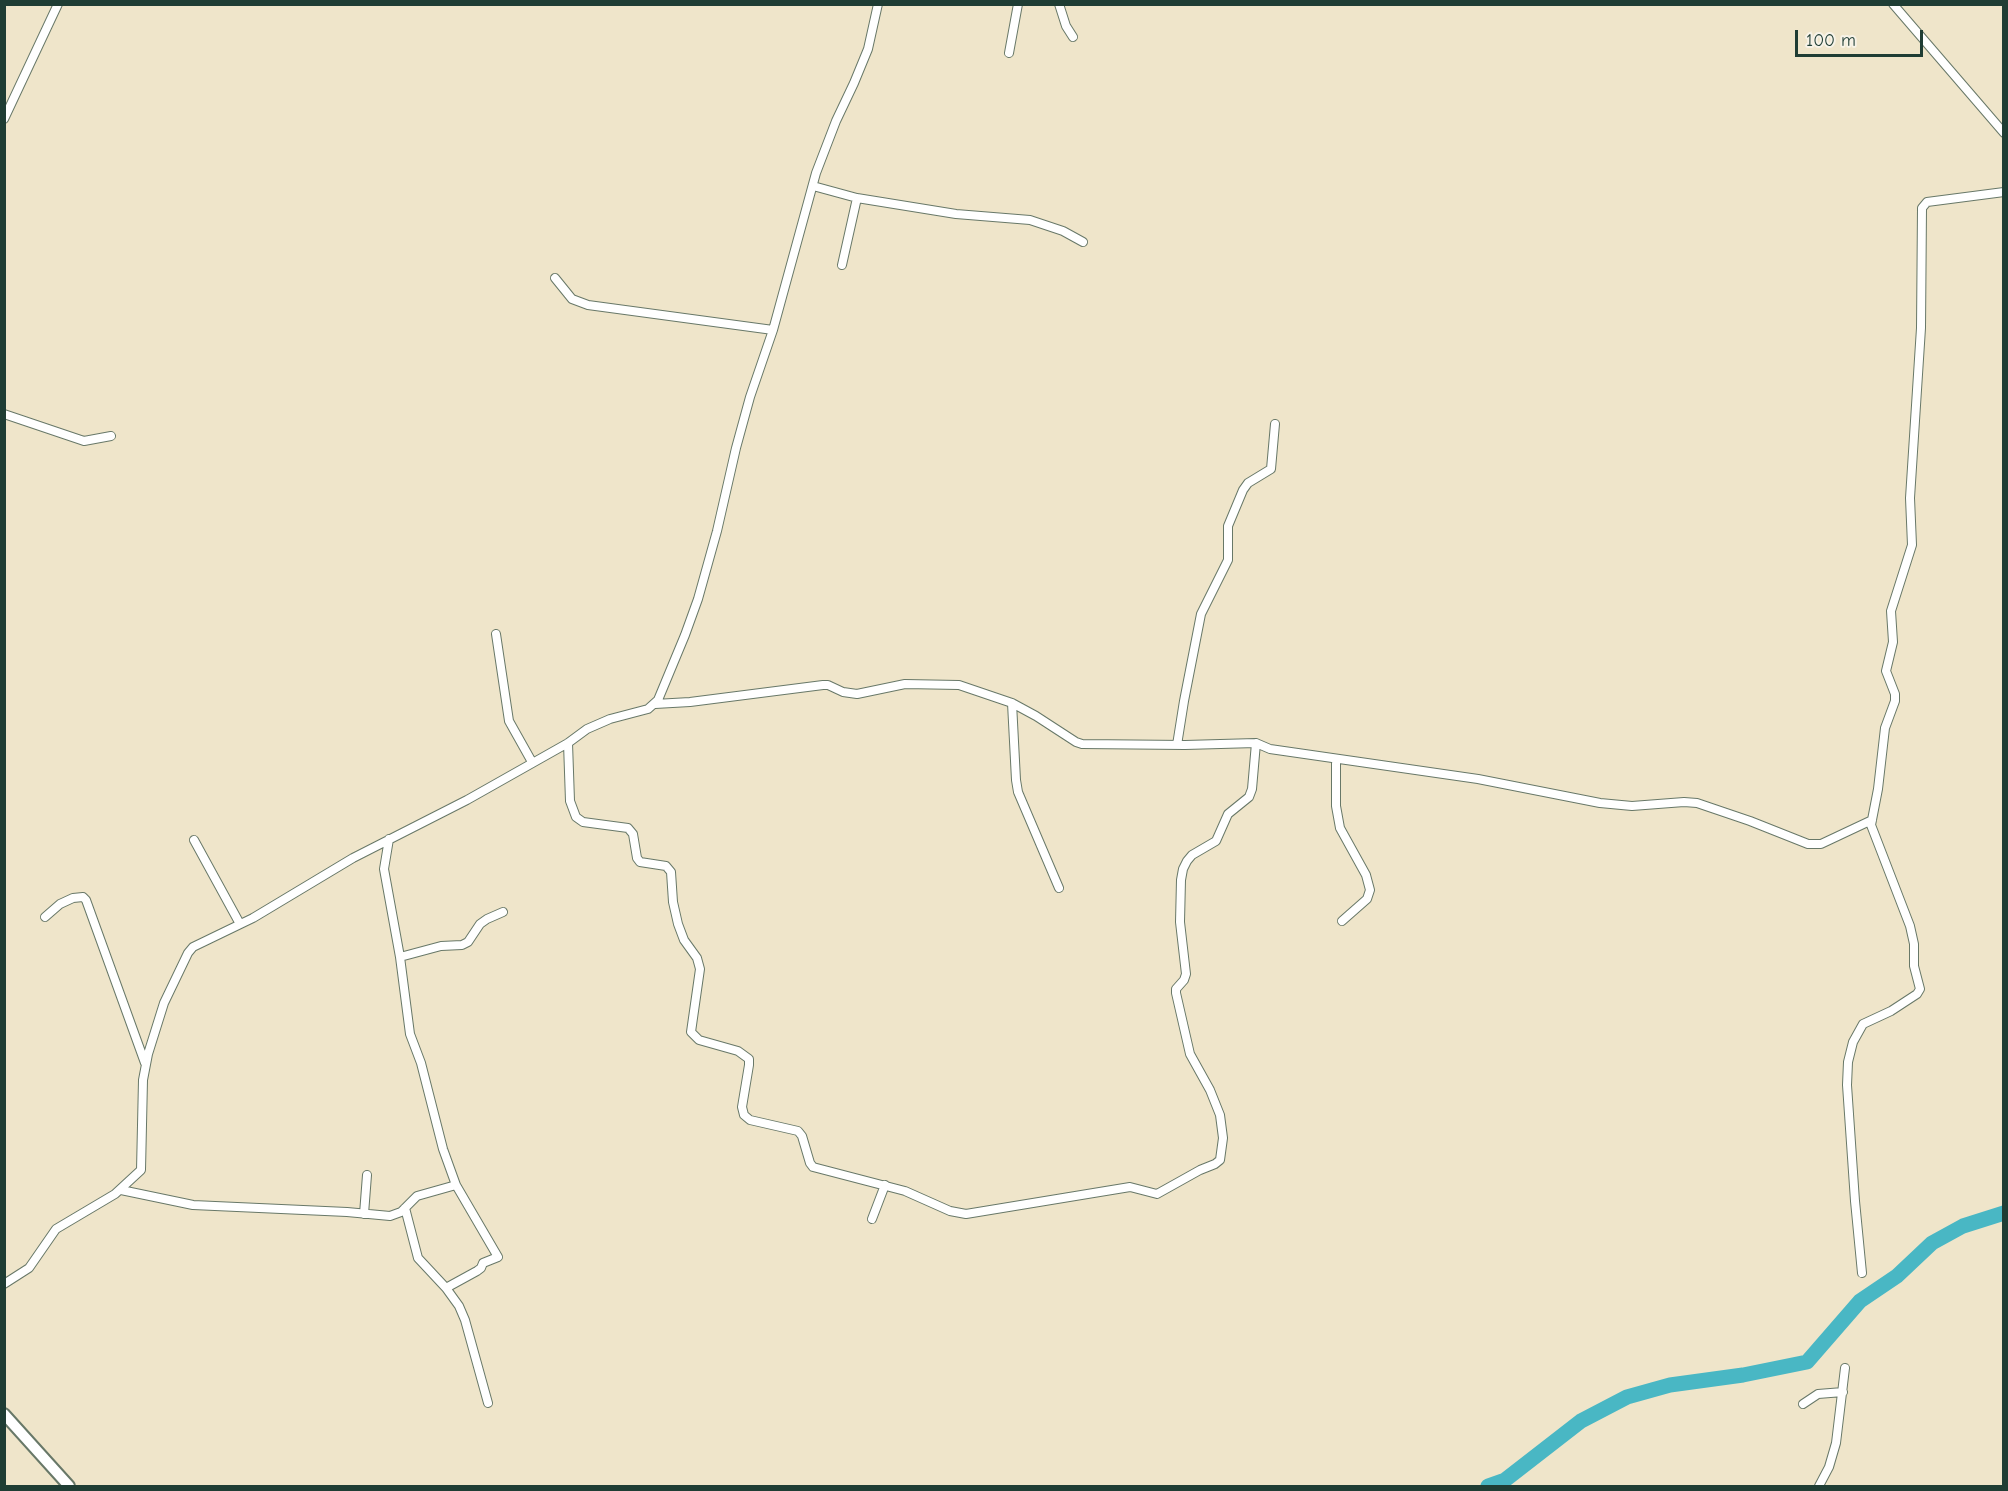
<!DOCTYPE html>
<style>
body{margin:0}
#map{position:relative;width:2008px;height:1491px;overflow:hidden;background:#efe5ca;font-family:"Comic Neue",sans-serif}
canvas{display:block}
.frame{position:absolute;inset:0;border:6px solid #1f3d34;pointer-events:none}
.scale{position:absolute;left:1795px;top:30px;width:128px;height:27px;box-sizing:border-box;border:3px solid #1f3d34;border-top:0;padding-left:8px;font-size:18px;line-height:21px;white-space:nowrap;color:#1f3d34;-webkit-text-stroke:4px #f7f3e8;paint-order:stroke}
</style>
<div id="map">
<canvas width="2008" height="1491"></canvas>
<div class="frame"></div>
<div class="scale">100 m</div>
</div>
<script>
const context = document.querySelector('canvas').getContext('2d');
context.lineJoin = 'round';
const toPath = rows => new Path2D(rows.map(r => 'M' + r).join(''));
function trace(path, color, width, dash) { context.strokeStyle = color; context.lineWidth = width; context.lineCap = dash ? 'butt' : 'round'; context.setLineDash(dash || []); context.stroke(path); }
const river = toPath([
 [1488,1486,1505,1480,1581,1421,1627,1397,1670,1385,1743,1375,1807,1362,1860,1301,1897,1276,1932,1243,1963,1226,2004,1213]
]);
const street = toPath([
 [1059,4,1066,26,1073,37],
 [1893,4,2004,133],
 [1009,53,1018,4],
 [4,119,58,4],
 [813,186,857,198,956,214,1030,220,1063,231,1083,242],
 [842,265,857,198],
 [555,278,572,299,588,305,773,330],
 [4,414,84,441,111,436],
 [496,634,509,721,532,762],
 [1012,703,1016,780,1018,792,1059,888],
 [655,704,690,702,823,685,828,685,843,692,857,694,905,684,959,685,1012,703,1036,716,1076,742,1082,744,1185,745,1256,743,1270,749,1478,779,1600,803,1632,806,1684,802,1697,803,1750,821,1808,844,1821,844,1872,820],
 [568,743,570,801,576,817,583,822,628,828,633,834,637,858,640,862,666,866,671,872,673,902,678,924,684,940,697,958,700,969,691,1032,699,1040,738,1051,749,1059,749,1065,742,1107,744,1115,750,1120,798,1131,802,1136,810,1163,813,1167,905,1191,950,1211,966,1214,1130,1187,1157,1194,1200,1170,1215,1164,1220,1160,1223,1138,1220,1115,1210,1090,1190,1054,1176,993,1176,989,1184,980,1186,974,1180,922,1181,880,1183,869,1187,861,1192,855,1216,841,1228,814,1249,797,1252,789,1256,743],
 [1177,745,1184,701,1201,614,1228,560,1228,526,1243,490,1248,483,1271,469,1275,424],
 [1336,759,1336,806,1340,828,1366,875,1370,890,1367,899,1342,921],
 [389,839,384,869,400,957,410,1034,421,1063,443,1149,456,1185,498,1257,483,1263,481,1268,477,1271,446,1288],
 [194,840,240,924],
 [45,917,60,904,73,898,83,897,86,900,145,1063],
 [400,957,441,946,462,945,468,942,480,924,487,919,503,912],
 [121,1190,193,1205,347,1212,390,1216,401,1212,417,1196,456,1185],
 [405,1208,418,1258,446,1288,459,1306,465,1320,488,1403],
 [364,1214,367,1175],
 [872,1219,885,1185],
 [1862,1273,1855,1201,1847,1085,1848,1062,1853,1042,1863,1024,1891,1011,1917,994,1920,989,1914,966,1914,944,1910,926,1871,825,1878,789,1885,728,1895,701,1895,694,1886,671,1893,642,1891,611,1912,545,1910,498,1921,328,1922,208,1927,202,2004,192],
 [4,1284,29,1268,56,1229,115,1194,141,1170,143,1080,148,1054,164,1003,188,953,193,947,253,918,353,858,467,800,568,743,587,729,610,719,648,709,658,700,685,635,698,599,717,531,736,448,750,397,773,330,816,173,836,121,854,83,868,49,878,4],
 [1803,1404,1818,1394,1843,1392],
 [1819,1486,1829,1467,1836,1443,1845,1368]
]);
const secondary = toPath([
 [4,1414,69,1486]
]);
trace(river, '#49b7c4', 15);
trace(street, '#687868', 10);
trace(secondary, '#687868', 14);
trace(street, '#fff', 8);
trace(secondary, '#fff', 10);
</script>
